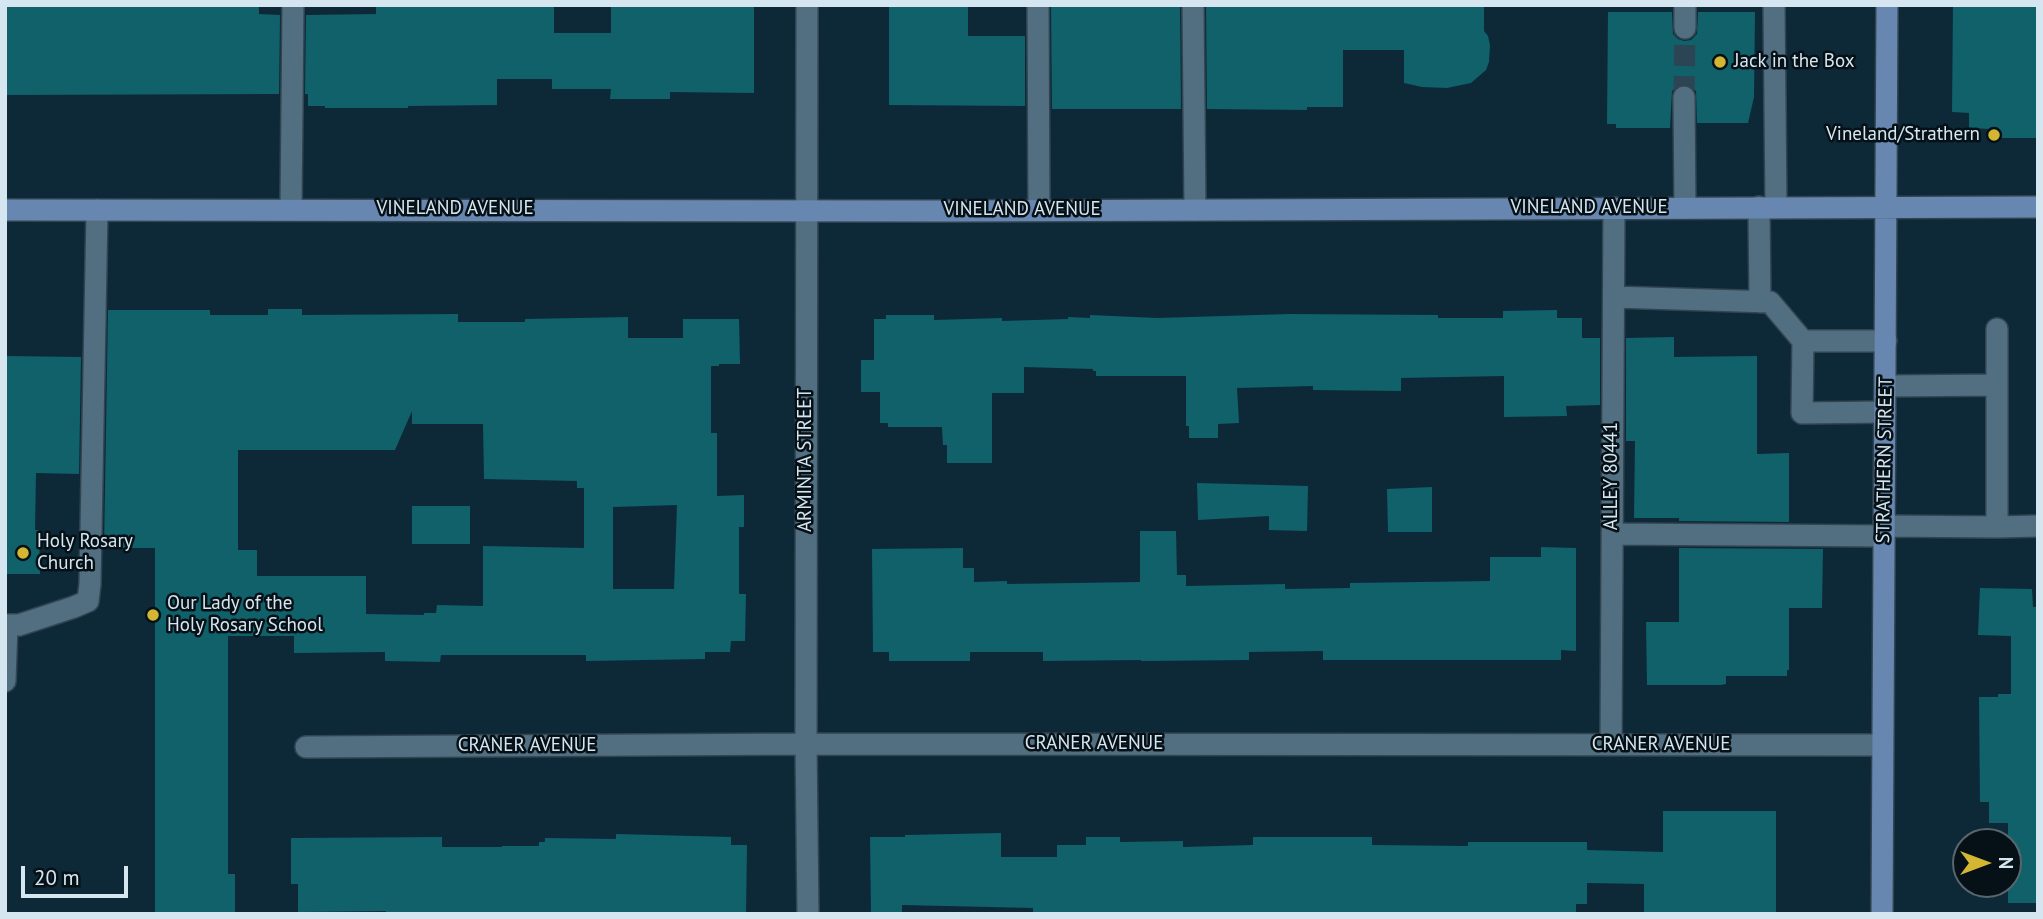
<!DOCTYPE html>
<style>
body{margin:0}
#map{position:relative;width:2043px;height:919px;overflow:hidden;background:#0d2938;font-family:"PT Sans",sans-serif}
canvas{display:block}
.frame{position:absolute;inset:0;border:7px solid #d6e6f0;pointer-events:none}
.north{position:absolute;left:1952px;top:828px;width:70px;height:70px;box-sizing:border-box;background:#061117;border:2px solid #59666e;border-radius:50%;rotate:90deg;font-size:19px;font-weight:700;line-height:28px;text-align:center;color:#d6e6f0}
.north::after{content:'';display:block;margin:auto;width:24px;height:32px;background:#d4b635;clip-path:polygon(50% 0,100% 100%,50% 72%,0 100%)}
.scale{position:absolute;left:21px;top:866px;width:107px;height:32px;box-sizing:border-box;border:4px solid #d6e6f0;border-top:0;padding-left:9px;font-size:21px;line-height:24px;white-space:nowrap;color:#d6e6f0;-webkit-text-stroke:5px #061117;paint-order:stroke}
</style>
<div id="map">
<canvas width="2043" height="919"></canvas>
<div class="frame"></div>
<div class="north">N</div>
<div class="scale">20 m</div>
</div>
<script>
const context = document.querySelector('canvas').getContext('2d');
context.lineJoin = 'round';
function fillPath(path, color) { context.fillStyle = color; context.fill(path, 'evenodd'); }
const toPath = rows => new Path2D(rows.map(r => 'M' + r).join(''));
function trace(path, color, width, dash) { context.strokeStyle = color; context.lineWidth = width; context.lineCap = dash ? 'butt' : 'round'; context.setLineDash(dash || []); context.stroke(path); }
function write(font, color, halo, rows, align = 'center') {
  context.font = font + ' "PT Sans",sans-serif'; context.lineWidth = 5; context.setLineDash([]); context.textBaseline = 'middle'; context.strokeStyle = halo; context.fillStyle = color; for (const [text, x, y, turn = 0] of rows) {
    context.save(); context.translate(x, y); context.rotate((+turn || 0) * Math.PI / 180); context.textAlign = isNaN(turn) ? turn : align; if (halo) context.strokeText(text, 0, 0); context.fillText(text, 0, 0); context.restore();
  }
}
const building = toPath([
 [5,5,259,5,259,14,280,15,279,94,5,95],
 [376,5,554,5,554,33,611,33,611,5,754,5,754,93,670,92,670,99,610,99,611,89,552,89,552,79,497,79,497,105,408,106,408,108,325,108,325,106,308,106,308,94,305,94,306,15,376,14],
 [889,5,968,5,968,36,1025,36,1025,106,889,105],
 [1051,5,1180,5,1181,109,1052,109],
 [1206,5,1484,5,1484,31,1488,36,1490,45,1489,62,1486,70,1471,83,1447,88,1422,87,1404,83,1404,50,1343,50,1343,107,1307,107,1307,110,1207,109],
 [1953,5,2038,5,2038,138,1991,138,1991,129,1969,128,1969,113,1952,112],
 [1608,12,1672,12,1673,34,1678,39,1684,41,1691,40,1697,34,1698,12,1755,12,1754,97,1748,123,1697,123,1696,91,1690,85,1683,84,1677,86,1672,91,1670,128,1616,128,1616,124,1607,124],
 [268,309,302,309,302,315,458,314,458,322,525,322,525,319,628,317,628,338,683,338,683,319,739,319,740,364,719,364,719,366,711,366,711,433,717,433,717,496,744,495,744,527,739,527,739,594,746,594,745,641,731,641,730,652,705,652,705,659,586,661,586,655,441,655,440,662,385,661,385,652,294,653,294,636,228,636,228,874,235,874,235,914,155,914,155,548,104,548,108,310,210,310,210,315,268,315],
 [412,411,412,424,483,424,484,479,577,481,577,488,584,488,584,548,483,546,483,606,437,605,436,613,424,613,424,615,366,614,366,576,257,576,257,550,238,550,238,450,395,450],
 [677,505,674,589,613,589,613,507],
 [1557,310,1557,318,1582,318,1582,338,1600,338,1600,405,1566,406,1567,416,1504,417,1504,376,1401,378,1401,391,1313,390,1313,386,1237,388,1239,423,1218,424,1218,438,1189,438,1189,426,1186,426,1186,376,1096,376,1096,371,1093,371,1093,369,1024,367,1024,393,992,393,992,463,947,463,947,445,943,445,942,427,888,427,888,423,880,423,880,392,861,392,861,360,874,360,874,319,886,319,886,315,934,315,934,320,1002,318,1002,321,1068,319,1068,317,1090,318,1090,315,1157,318,1290,314,1438,315,1438,318,1503,318,1503,311],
 [1674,337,1674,357,1757,356,1757,454,1789,453,1789,522,1679,521,1679,518,1634,518,1635,441,1626,441,1626,338],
 [5,356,81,357,79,474,36,473,35,530,39,530,40,574,5,574],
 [1197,483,1308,486,1307,531,1269,530,1269,516,1198,520],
 [1432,487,1432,532,1388,532,1387,489],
 [412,506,470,506,470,544,412,544],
 [1140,531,1176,531,1177,575,1186,575,1186,586,1285,584,1285,589,1350,588,1350,583,1490,581,1490,557,1541,557,1541,547,1576,548,1576,651,1561,650,1561,660,1323,660,1323,651,1249,652,1249,660,1141,661,1141,660,1043,661,1043,652,970,652,970,661,889,661,889,652,873,652,872,549,963,548,963,568,974,568,974,582,1007,581,1007,584,1140,582],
 [1679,548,1823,549,1822,608,1789,608,1789,670,1787,670,1787,676,1726,676,1726,684,1721,685,1647,685,1646,622,1679,622],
 [1980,588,2032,589,2033,607,2038,607,2038,903,2008,903,2008,823,1989,823,1989,802,1980,802,1979,697,1998,697,1998,694,2011,694,2011,636,1978,635],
 [1663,811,1776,811,1776,914,1644,914,1644,884,1587,883,1587,904,1576,904,1576,914,1066,912,1066,914,1033,914,1033,908,902,905,902,914,871,914,870,837,905,837,905,835,1001,833,1001,857,1057,857,1057,845,1086,845,1086,837,1120,837,1120,842,1183,841,1183,847,1253,845,1253,837,1372,837,1372,845,1468,846,1468,842,1587,842,1587,850,1663,852],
 [616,834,731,837,731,845,747,845,746,914,386,914,386,911,298,912,298,884,291,884,291,838,442,837,442,847,502,847,502,846,539,846,539,842,545,842,545,838,616,839]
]);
const minorTunnel = toPath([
 [1684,97,1685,28]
]);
const minor = toPath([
 [807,5,806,744,808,914],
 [1038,5,1039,210],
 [1193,5,1195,210],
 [1774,5,1776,207],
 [1685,28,1685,5],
 [1684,97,1685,208],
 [1759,207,1760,302],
 [291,209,293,5],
 [1614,297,1770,302,1803,341,1802,413,1885,412],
 [1997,329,1997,385],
 [1803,341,1886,341],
 [1884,526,1997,527,1997,385,1886,386],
 [1997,527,2038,526],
 [1612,534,1884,536],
 [5,625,19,625,74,607,88,601,90,584,97,210],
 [5,681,7,625],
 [1611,744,1614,208],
 [306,747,806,744,1882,745]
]);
const major = toPath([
 [5,210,950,211,2038,207],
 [1882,914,1887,5]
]);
const markers = [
 [1720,62,7,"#d4b635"],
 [1994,135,7,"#d4b635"],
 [23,553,7,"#d4b635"],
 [153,615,7,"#d4b635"]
];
const poiNames = [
 ["Jack in the Box",1734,62],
 ["Vineland/Strathern",1980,135,"right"],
 ["Holy Rosary",37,542],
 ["Church",37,564],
 ["Our Lady of the",167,604],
 ["Holy Rosary School",167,626]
];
const streetNames = [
 ["VINELAND AVENUE",1589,208],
 ["VINELAND AVENUE",455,209],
 ["VINELAND AVENUE",1022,210],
 ["ARMINTA STREET",806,460,-90],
 ["STRATHERN STREET",1885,460,-89],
 ["ALLEY 80441",1612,476,-90],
 ["CRANER AVENUE",1094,744],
 ["CRANER AVENUE",1661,745],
 ["CRANER AVENUE",527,746]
];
fillPath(building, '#10616a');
trace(minorTunnel, '#2b4554', 21, [21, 10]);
trace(minor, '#334451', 24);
trace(major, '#334451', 24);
trace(minor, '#516f80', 21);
trace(major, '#6787b1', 21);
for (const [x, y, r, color] of markers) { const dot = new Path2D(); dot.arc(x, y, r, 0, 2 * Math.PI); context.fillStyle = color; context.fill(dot); trace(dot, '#061117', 2.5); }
write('19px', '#d6e6f0', '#061117', poiNames, 'left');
write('19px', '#d6e6f0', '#061117', streetNames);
</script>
